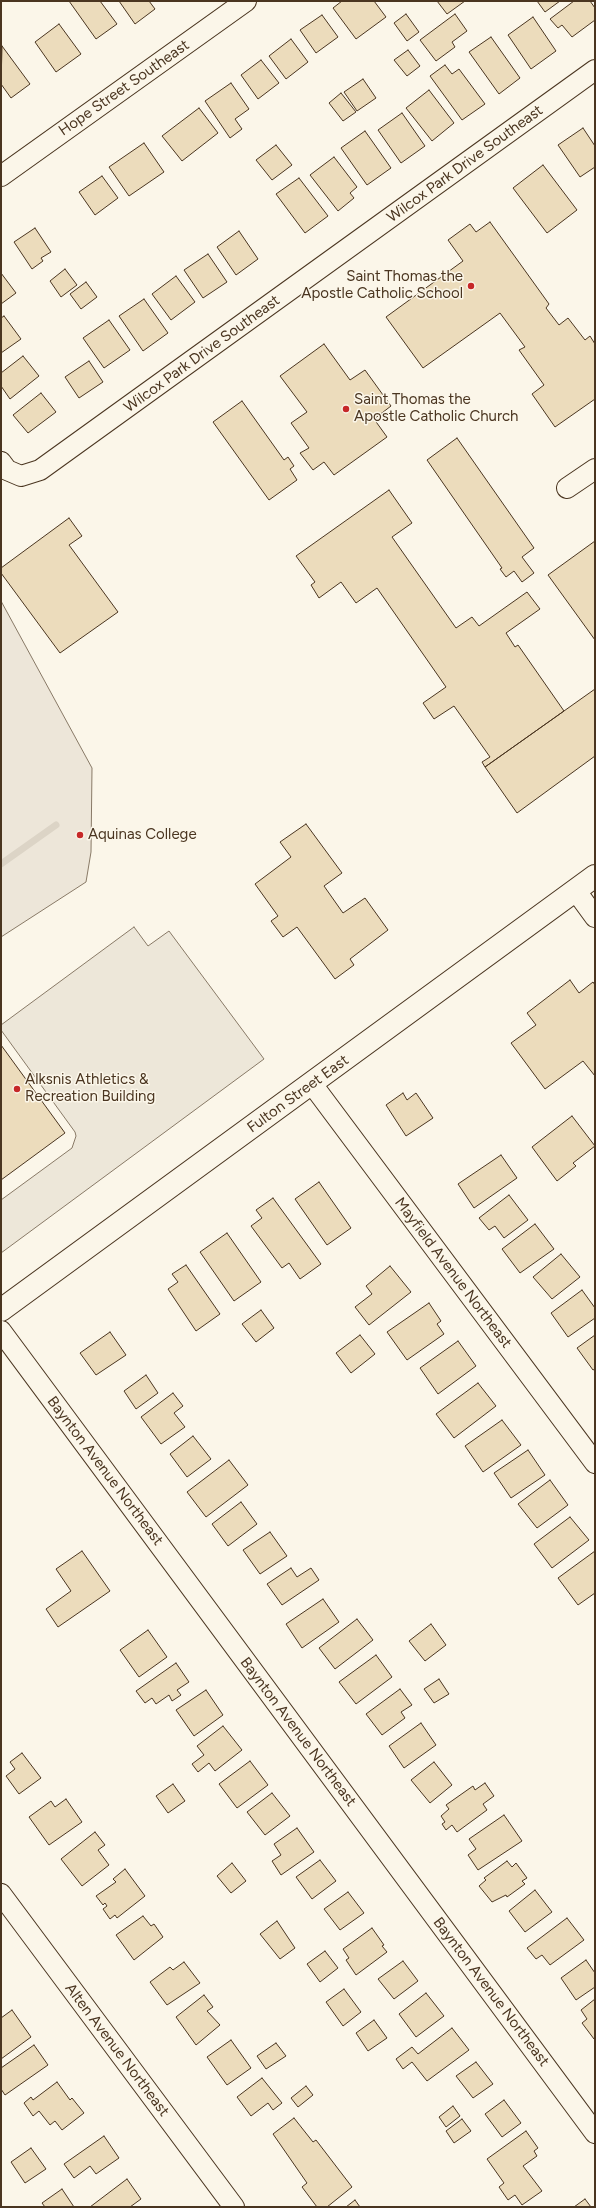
<!DOCTYPE html>
<style>
body{margin:0}
#map{position:relative;width:596px;height:2208px;overflow:hidden;background:#fbf6e9;font-family:Figtree,sans-serif}
canvas{display:block}
.frame{position:absolute;inset:0;border:2px solid #4a3520;pointer-events:none}
</style>
<div id="map">
<canvas width="596" height="2208"></canvas>
<div class="frame"></div>
</div>
<script>
const context = document.querySelector('canvas').getContext('2d');
context.lineJoin = 'round';
function fillPath(path, color) { context.fillStyle = color; context.fill(path, 'evenodd'); }
const toPath = rows => new Path2D(rows.map(r => 'M' + r).join(''));
function trace(path, color, width, dash) { context.strokeStyle = color; context.lineWidth = width; context.lineCap = dash ? 'butt' : 'round'; context.setLineDash(dash || []); context.stroke(path); }
function write(font, color, halo, rows, align = 'center') {
  context.font = font + ' Figtree,sans-serif'; context.lineWidth = 3; context.setLineDash([]); context.textBaseline = 'middle'; context.strokeStyle = halo; context.fillStyle = color; for (const [text, x, y, turn = 0] of rows) {
    context.save(); context.translate(x, y); context.rotate((+turn || 0) * Math.PI / 180); context.textAlign = isNaN(turn) ? turn : align; if (halo) context.strokeText(text, 0, 0); context.fillText(text, 0, 0); context.restore();
  }
}
const green = toPath([
 [1,601,92,768,91,852,86,882,1,937,1,601]
]);
const parking = toPath([
 [134,927,148,946,169,931,264,1059,1,1253,1,1200,72,1148,76,1136,75,1132,1,1030,1,1025,134,927]
]);
const stream = toPath([
 [1,864,56,825]
]);
const building = toPath([
 [69,1,100,1,117,24,96,39,69,1],
 [119,1,149,1,155,9,135,24,119,1],
 [342,1,374,1,386,17,356,39,333,8,342,1],
 [437,1,465,1,447,14,437,1],
 [537,1,560,1,545,12,537,1],
 [574,1,590,1,595,8,595,20,572,37,562,25,558,28,550,19,574,1],
 [406,14,419,32,407,41,394,23,406,14],
 [455,14,467,31,452,42,455,47,436,61,420,40,455,14],
 [322,15,338,37,316,53,300,30,322,15],
 [533,17,556,51,531,69,508,35,533,17],
 [59,24,81,54,56,72,35,42,59,24],
 [491,37,520,78,499,94,469,52,491,37],
 [291,39,308,62,286,79,269,56,291,39],
 [2,46,30,84,11,98,1,84,2,46],
 [408,50,420,66,407,76,394,60,408,50],
 [261,60,279,83,258,99,241,75,261,60],
 [445,65,452,74,459,69,485,104,462,120,430,76,445,65],
 [363,79,376,98,357,111,344,92,363,79],
 [231,83,249,109,235,119,242,129,230,138,205,101,231,83],
 [429,90,454,123,432,141,406,108,429,90],
 [341,93,356,112,343,121,329,103,341,93],
 [199,108,218,133,182,161,162,136,199,108],
 [402,113,425,146,401,163,378,130,402,113],
 [583,128,595,146,595,167,580,177,558,145,583,128],
 [365,131,391,168,367,185,341,148,365,131],
 [144,143,164,172,129,196,109,167,144,143],
 [276,145,292,165,272,180,256,160,276,145],
 [334,157,357,187,350,193,354,198,338,211,310,175,334,157],
 [543,165,577,210,547,233,513,188,543,165],
 [102,176,118,198,95,215,79,192,102,176],
 [299,178,328,216,305,233,276,194,299,178],
 [490,222,549,304,546,308,559,325,568,318,585,340,590,336,595,344,595,399,555,427,532,394,544,385,519,350,525,347,500,313,423,368,386,317,463,261,448,240,470,224,476,232,490,222],
 [35,228,51,252,41,258,43,261,32,269,14,242,35,228],
 [239,231,258,259,236,275,217,247,239,231],
 [208,254,227,282,203,298,184,270,208,254],
 [65,269,77,285,61,297,50,281,65,269],
 [1,273,16,293,1,304,1,273],
 [176,276,195,302,171,320,152,294,176,276],
 [86,282,97,297,81,309,70,294,86,282],
 [144,299,168,333,143,351,119,316,144,299],
 [4,316,21,339,1,353,1,318,4,316],
 [109,320,130,350,104,368,83,338,109,320],
 [324,344,350,380,365,370,391,406,374,419,387,437,334,475,324,462,313,470,300,453,309,448,291,423,307,412,280,376,324,344],
 [23,356,39,376,10,399,1,386,1,373,23,356],
 [89,361,103,382,79,398,65,377,89,361],
 [41,393,56,412,28,433,13,415,41,393],
 [242,401,284,460,288,457,294,466,290,469,297,480,269,500,213,422,242,401],
 [457,438,534,548,522,557,534,573,522,582,514,571,506,577,500,569,502,568,427,460,457,438],
 [389,490,412,523,392,537,456,628,472,617,479,626,527,592,540,609,506,633,515,647,518,645,564,711,485,767,482,762,490,757,454,706,434,719,423,703,446,687,377,588,356,603,341,582,319,598,311,585,315,582,296,556,389,490],
 [69,518,82,536,69,545,118,612,60,653,1,573,1,568,69,518],
 [595,541,595,640,548,575,595,541],
 [595,689,595,756,517,813,485,767,595,689],
 [306,824,342,873,324,886,343,913,365,898,388,930,350,959,354,965,335,979,297,927,283,937,271,921,278,916,255,884,291,857,280,842,306,824],
 [570,980,579,993,593,982,595,985,595,1076,583,1061,545,1089,511,1043,536,1025,527,1013,570,980],
 [1,1045,65,1133,1,1180,1,1045],
 [403,1093,407,1100,416,1093,433,1118,406,1136,386,1105,403,1093],
 [572,1116,595,1146,573,1163,576,1166,557,1181,532,1147,572,1116],
 [501,1155,517,1178,474,1208,458,1184,501,1155],
 [319,1182,351,1228,327,1245,295,1199,319,1182],
 [509,1195,528,1220,504,1238,495,1226,489,1230,479,1218,509,1195],
 [273,1198,321,1264,300,1279,289,1263,282,1268,251,1226,262,1218,256,1210,273,1198],
 [535,1224,554,1249,520,1273,502,1249,535,1224],
 [227,1233,261,1282,234,1301,200,1252,227,1233],
 [561,1254,580,1277,552,1299,533,1277,561,1254],
 [186,1265,220,1314,196,1331,168,1289,178,1282,172,1274,186,1265],
 [390,1266,411,1292,369,1325,355,1307,372,1294,366,1286,390,1266],
 [582,1290,595,1308,595,1318,568,1337,551,1313,582,1290],
 [429,1303,441,1321,437,1324,444,1334,407,1360,387,1332,429,1303],
 [261,1310,274,1328,256,1342,242,1324,261,1310],
 [110,1332,126,1355,96,1375,80,1353,110,1332],
 [360,1335,375,1354,351,1373,336,1353,360,1335],
 [595,1335,595,1369,593,1370,577,1348,595,1335],
 [458,1341,476,1366,438,1394,420,1368,458,1341],
 [146,1375,158,1393,136,1409,124,1391,146,1375],
 [478,1383,496,1406,454,1438,436,1414,478,1383],
 [173,1393,183,1406,174,1413,185,1427,161,1444,141,1417,173,1393],
 [502,1420,521,1445,483,1472,465,1446,502,1420],
 [193,1436,211,1459,187,1477,170,1454,193,1436],
 [528,1450,545,1475,511,1498,494,1473,528,1450],
 [229,1460,248,1485,206,1517,187,1492,229,1460],
 [550,1480,568,1505,537,1528,518,1504,550,1480],
 [241,1502,257,1524,228,1546,212,1524,241,1502],
 [570,1517,589,1540,552,1568,534,1544,570,1517],
 [270,1532,287,1556,260,1574,243,1550,270,1532],
 [82,1551,110,1591,58,1627,46,1609,71,1591,56,1569,82,1551],
 [595,1551,595,1593,578,1605,558,1578,595,1551],
 [291,1568,297,1577,311,1568,319,1580,282,1605,267,1584,291,1568],
 [323,1599,339,1622,302,1648,286,1624,323,1599],
 [357,1619,373,1640,335,1669,319,1648,357,1619],
 [431,1624,446,1645,425,1661,409,1641,431,1624],
 [148,1630,167,1657,139,1677,120,1650,148,1630],
 [376,1655,392,1677,356,1704,339,1682,376,1655],
 [176,1663,189,1682,177,1690,181,1695,172,1701,169,1695,156,1704,152,1698,145,1703,136,1691,176,1663],
 [439,1679,449,1694,434,1703,424,1689,439,1679],
 [400,1689,412,1705,401,1712,405,1718,382,1735,366,1714,400,1689],
 [206,1690,223,1715,194,1736,176,1710,206,1690],
 [421,1723,436,1745,404,1768,389,1746,421,1723],
 [223,1726,242,1750,215,1771,209,1763,198,1772,192,1764,204,1755,197,1746,223,1726],
 [22,1753,41,1778,19,1794,6,1776,15,1769,10,1762,22,1753],
 [250,1761,268,1785,237,1808,219,1784,250,1761],
 [434,1762,452,1785,430,1803,411,1780,434,1762],
 [485,1783,494,1796,483,1804,487,1810,457,1832,452,1825,446,1830,442,1824,445,1822,441,1816,449,1809,446,1805,473,1786,475,1790,485,1783],
 [173,1784,185,1801,168,1813,156,1796,173,1784],
 [272,1793,290,1816,265,1835,247,1812,272,1793],
 [66,1799,82,1822,49,1845,29,1817,51,1801,55,1807,66,1799],
 [504,1815,522,1841,478,1870,468,1855,476,1849,469,1839,504,1815],
 [297,1828,314,1852,281,1875,272,1861,281,1855,274,1844,297,1828],
 [95,1832,105,1845,98,1850,109,1865,82,1886,61,1859,95,1832],
 [320,1860,336,1881,312,1899,296,1877,320,1860],
 [507,1861,512,1867,516,1863,527,1878,522,1881,525,1884,507,1897,506,1895,492,1902,479,1886,486,1880,484,1878,507,1861],
 [232,1863,246,1881,231,1893,217,1876,232,1863],
 [125,1869,145,1896,117,1918,115,1915,110,1919,103,1909,107,1906,105,1903,103,1905,96,1896,116,1882,113,1879,125,1869],
 [535,1890,552,1912,525,1932,509,1911,535,1890],
 [348,1892,364,1913,340,1930,324,1909,348,1892],
 [143,1916,151,1926,154,1924,163,1937,134,1960,116,1935,143,1916],
 [567,1918,584,1940,550,1965,542,1955,536,1959,527,1948,567,1918],
 [277,1921,295,1948,280,1959,260,1934,277,1921],
 [372,1928,384,1945,382,1946,387,1952,356,1975,346,1960,349,1958,343,1949,372,1928],
 [325,1951,338,1968,320,1982,307,1964,325,1951],
 [586,1960,595,1973,595,1987,576,2000,561,1978,586,1960],
 [403,1961,418,1981,394,1999,378,1979,403,1961],
 [184,1962,200,1983,167,2005,150,1982,170,1967,173,1970,184,1962],
 [344,1989,361,2012,343,2026,326,2002,344,1989],
 [426,1993,444,2016,416,2037,399,2014,426,1993],
 [204,1995,213,2007,207,2011,220,2025,196,2045,176,2017,204,1995],
 [595,1999,595,2038,594,2039,582,2023,587,2019,581,2010,595,1999],
 [12,2010,31,2037,1,2059,1,2018,12,2010],
 [374,2020,387,2038,368,2051,356,2033,374,2020],
 [452,2028,469,2050,427,2081,412,2062,403,2069,396,2059,412,2047,418,2054,452,2028],
 [231,2040,251,2068,227,2085,207,2057,231,2040],
 [276,2043,286,2056,266,2069,257,2056,276,2043],
 [34,2045,48,2065,5,2095,1,2089,1,2068,34,2045],
 [476,2062,493,2084,473,2098,456,2076,476,2062],
 [262,2078,282,2103,273,2110,268,2103,251,2116,237,2097,262,2078],
 [57,2082,70,2100,72,2098,84,2113,62,2130,55,2121,50,2125,39,2111,33,2116,24,2103,31,2097,33,2100,57,2082],
 [306,2086,313,2095,298,2107,291,2098,306,2086],
 [504,2100,521,2123,502,2137,485,2114,504,2100],
 [453,2106,460,2116,446,2127,439,2117,453,2106],
 [294,2118,313,2142,316,2140,352,2187,327,2207,317,2207,302,2187,307,2183,273,2134,294,2118],
 [462,2119,471,2131,454,2143,446,2131,462,2119],
 [526,2131,538,2148,534,2151,537,2156,523,2166,542,2191,522,2205,515,2195,508,2200,499,2187,504,2183,487,2159,526,2131],
 [104,2136,119,2158,96,2174,90,2166,74,2178,64,2164,104,2136],
 [31,2148,46,2169,25,2183,11,2162,31,2148],
 [127,2179,141,2199,130,2207,90,2207,127,2179],
 [62,2189,74,2207,45,2207,42,2203,62,2189],
 [585,2199,591,2207,574,2207,585,2199],
 [355,2200,360,2207,346,2207,355,2200]
]);
const minor = toPath([
 [1,176,246,1],
 [1,462,7,470,21,476,40,470,595,70],
 [567,488,595,469],
 [576,891,595,917],
 [312,1084,595,1463],
 [1,1331,595,2133],
 [1,1894,234,2207]
]);
const primary = toPath([
 [1,1310,595,876]
]);
const markers = [
 [471,286,4,"#c62828"],
 [346,409,4,"#c62828"],
 [80,835,4,"#c62828"],
 [17,1089,4,"#c62828"]
];
const streetNames = [
 ["Hope Street Southeast",124,88,-35],
 ["Wilcox Park Drive Southeast",465,164,-36],
 ["Wilcox Park Drive Southeast",202,354,-36],
 ["Fulton Street East",298,1094,-36],
 ["Mayfield Avenue Northeast",453,1273,53],
 ["Baynton Avenue Northeast",105,1471,53],
 ["Baynton Avenue Northeast",298,1732,53],
 ["Baynton Avenue Northeast",491,1992,53],
 ["Alten Avenue Northeast",117,2050,53]
];
const poiNames = [
 ["Saint Thomas the",463,277,"right"],
 ["Apostle Catholic School",463,294,"right"],
 ["Saint Thomas the",354,400],
 ["Apostle Catholic Church",354,417],
 ["Aquinas College",88,835],
 ["Alksnis Athletics &",25,1080],
 ["Recreation Building",25,1097]
];
fillPath(green, '#ede6d9');
trace(green, '#887966', 1);
fillPath(parking, '#ede7d9');
trace(parking, '#887966', 1);
trace(stream, '#dcd4c6', 7);
fillPath(building, '#ecdcbc');
trace(building, '#4a3520', 1);
trace(minor, '#4a3520', 22);
trace(primary, '#4a3520', 24);
trace(minor, '#fbf6e9', 20);
trace(primary, '#fbf6e9', 22);
for (const [x, y, r, color] of markers) { const dot = new Path2D(); dot.arc(x, y, r, 0, 2 * Math.PI); context.fillStyle = color; context.fill(dot); trace(dot, '#fbf6e9', 1.5); }
write('15px', '#4a3520', '#fbf6e9', streetNames);
write('15px', '#4a3520', '#fbf6e9', poiNames, 'left');
</script>
